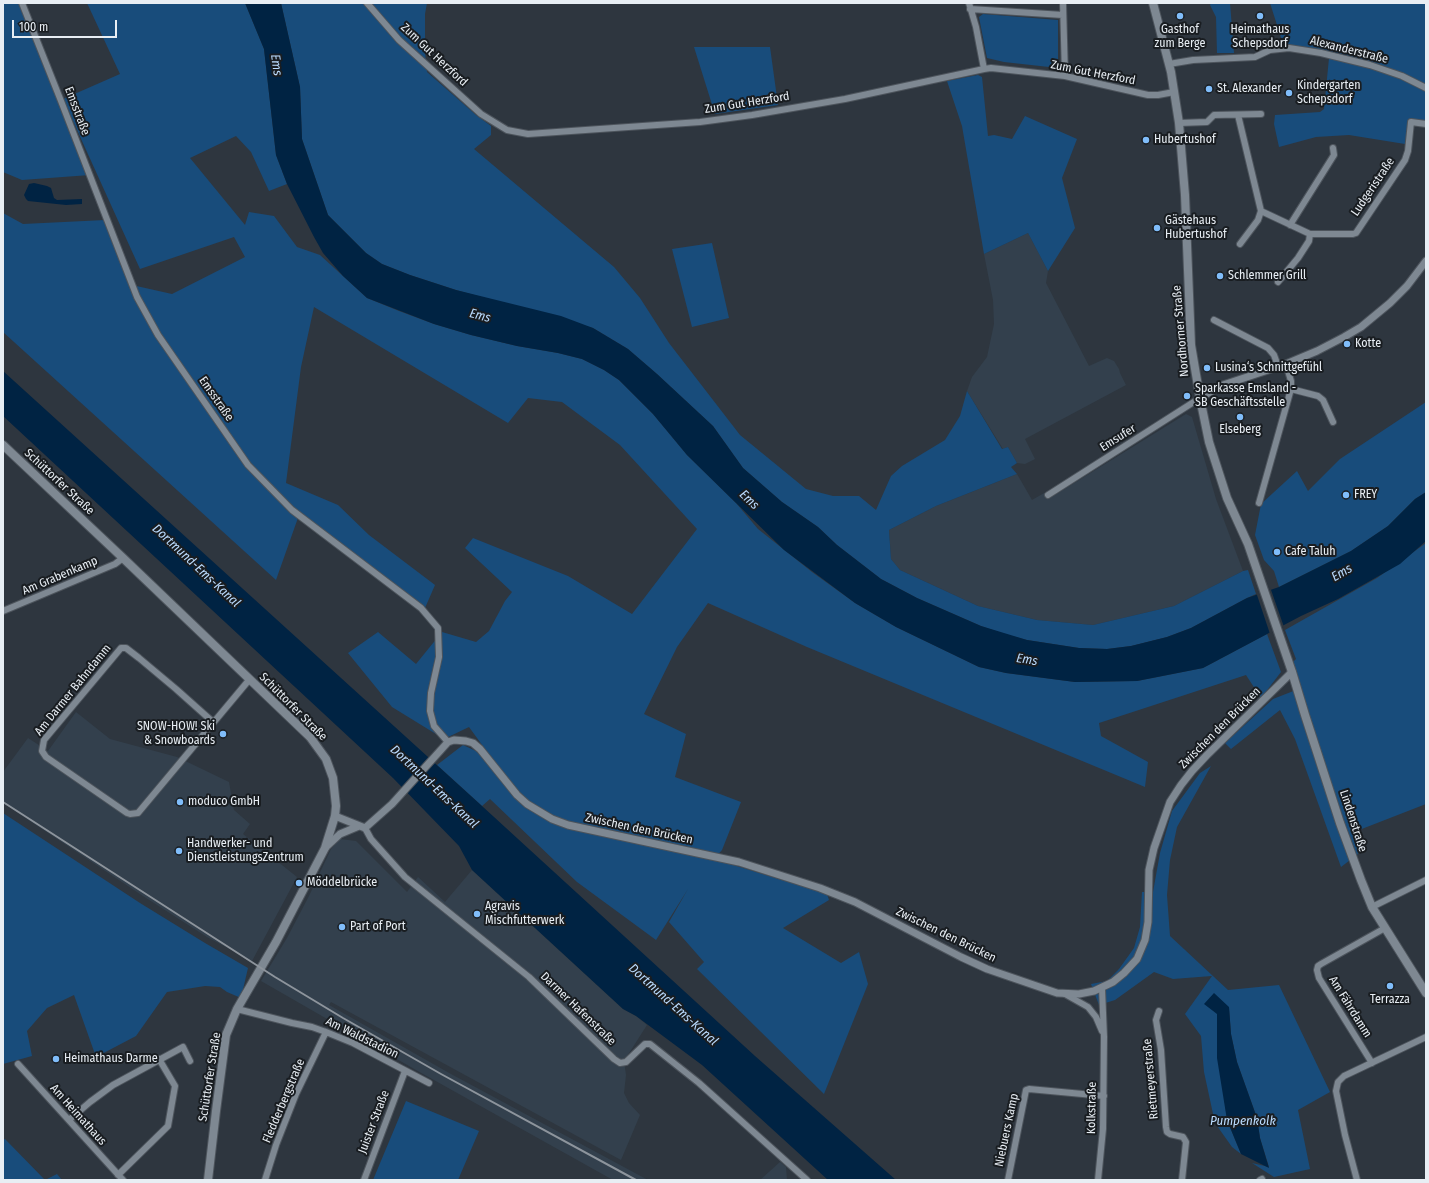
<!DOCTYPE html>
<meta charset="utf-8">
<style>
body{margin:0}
#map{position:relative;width:1429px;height:1183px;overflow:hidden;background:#2e363f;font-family:"Fira Sans Condensed",sans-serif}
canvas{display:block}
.frame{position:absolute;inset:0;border:4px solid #e8eef4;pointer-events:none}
.scale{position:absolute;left:12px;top:20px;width:105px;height:18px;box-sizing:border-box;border:2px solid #e8eef4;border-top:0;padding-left:5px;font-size:12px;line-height:14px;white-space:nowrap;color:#e8eef4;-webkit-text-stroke:3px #191d21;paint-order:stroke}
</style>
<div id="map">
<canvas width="1429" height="1183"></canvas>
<div class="frame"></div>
<div class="scale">100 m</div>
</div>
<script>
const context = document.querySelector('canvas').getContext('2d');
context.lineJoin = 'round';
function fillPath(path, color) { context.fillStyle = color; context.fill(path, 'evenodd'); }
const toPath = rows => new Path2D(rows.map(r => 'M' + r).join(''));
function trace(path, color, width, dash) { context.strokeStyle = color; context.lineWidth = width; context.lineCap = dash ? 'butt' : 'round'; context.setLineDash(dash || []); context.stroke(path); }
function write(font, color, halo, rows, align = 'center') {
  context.font = font + ' "Fira Sans Condensed",sans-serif'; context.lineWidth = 4; context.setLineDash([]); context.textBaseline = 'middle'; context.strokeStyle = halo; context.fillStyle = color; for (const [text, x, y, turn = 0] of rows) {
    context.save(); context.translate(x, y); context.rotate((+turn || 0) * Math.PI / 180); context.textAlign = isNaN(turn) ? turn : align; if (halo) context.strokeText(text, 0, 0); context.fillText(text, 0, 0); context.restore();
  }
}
const built = toPath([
 [1028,233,1048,271,1046,283,1089,366,1107,358,1114,361,1119,369,1120,373,1126,385,1025,439,1035,459,1025,464,1017,463,1008,447,1003,449,967,391,972,377,987,357,994,324,993,300,984,254],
 [1186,414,1192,417,1216,499,1243,571,1174,606,1093,625,1037,620,978,606,900,570,891,559,889,530,936,506,1017,474,1032,500,1046,492,1050,498],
 [76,712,110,739,177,757,229,782,234,810,250,824,243,834,297,877,252,961,207,937,143,896,3,803,3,772,28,738,48,751],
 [340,839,356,841,407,892,418,877,445,902,472,870,623,1009,636,1016,647,1025,624,1061,626,1075,624,1093,629,1103,640,1115,621,1160,331,1002,329,1005,451,1074,648,1180,613,1180,416,1070,261,981,287,938,309,896,331,849],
 [780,1162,786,1167,787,1180,760,1180]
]);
const green = toPath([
 [3,3,19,3,90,175,22,180,3,172],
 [87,3,245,3,264,49,276,155,287,184,269,191,251,152,236,136,190,158,245,225,249,212,274,216,297,247,320,255,367,298,399,311,434,324,471,335,517,346,558,353,582,359,604,370,619,380,653,414,687,455,736,503,758,529,812,572,855,603,896,627,979,667,1006,673,1075,682,1137,681,1203,668,1267,634,1281,672,1261,698,1246,675,1099,723,1101,736,1148,762,1145,787,807,647,708,603,677,647,644,714,686,734,675,777,741,802,722,850,714,859,827,894,829,900,783,928,841,963,859,952,868,984,824,1094,697,969,704,962,669,922,688,889,656,940,577,882,490,799,482,806,437,765,463,745,476,751,504,775,469,727,444,739,392,707,348,653,378,632,416,664,442,632,476,642,489,631,505,601,512,592,465,548,473,538,568,576,632,614,697,529,620,445,562,402,528,398,508,423,314,307,301,367,286,483,338,505,369,535,435,585,425,608,299,515,276,580,3,332,3,213,23,224,105,220,132,285,172,294,245,257,234,237,140,269,63,99,120,74],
 [281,3,427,3,425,14,425,52,427,72,476,115,491,126,491,135,474,149,614,267,640,298,669,343,740,435,806,489,833,496,859,496,876,510,891,476,902,466,945,440,960,416,967,391,1002,449,1008,447,1017,463,1011,467,1017,474,936,506,889,530,891,559,900,570,978,606,1037,620,1093,625,1174,606,1243,571,1248,570,1256,594,1247,598,1191,628,1167,637,1131,646,1107,649,1079,648,1027,640,1004,634,981,626,917,598,881,579,837,545,818,527,782,502,743,468,713,426,657,374,628,349,593,328,456,290,410,275,382,264,366,253,328,215,302,139,300,87],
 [1211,3,1230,3,1234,53,1217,53,1216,17,1210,5],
 [1270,3,1426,3,1426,127,1408,125,1405,144,1349,135,1316,137,1279,147,1274,124,1275,115,1320,112,1324,109,1329,58,1322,52,1284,47],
 [983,14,1058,20,1058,68,1004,62,987,58,979,17],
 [770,47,778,105,715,114,694,47],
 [978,75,982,77,988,136,994,135,1012,139,1025,116,1077,139,1062,178,1075,228,1048,271,1028,233,984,254,962,126,947,81],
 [712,243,729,318,692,327,672,249],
 [1426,402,1426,492,1415,499,1388,526,1351,551,1279,587,1274,571,1264,560,1255,535,1261,504,1297,471,1308,491,1340,459],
 [1426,543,1426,804,1354,832,1358,854,1341,867,1295,739,1280,710,1231,749,1225,743,1273,699,1296,690,1288,667,1296,659,1285,630,1377,578],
 [1211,766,1177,827,1170,860,1167,895,1170,936,1228,990,1279,985,1330,1092,1298,1110,1310,1169,1274,1177,1252,1163,1269,1167,1260,1138,1257,1118,1237,1062,1231,1034,1229,1008,1217,1014,1217,1035,1227,1120,1241,1154,1232,1147,1215,1123,1204,1072,1201,1036,1185,1014,1212,976,1173,979,1154,972,1115,1000,1099,1005,1091,984,1107,981,1119,969,1134,948,1140,927,1142,892,1153,892,1160,853,1172,811,1200,773],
 [3,813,140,903,205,943,248,968,241,998,227,992,220,987,205,986,167,992,136,1036,96,1057,74,995,47,1008,27,1031,32,1056,3,1064],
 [406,1101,479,1131,458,1180,373,1180],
 [5,1139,45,1180,57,1174,62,1180,3,1180,3,1140]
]);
const water = toPath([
 [245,3,281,3,300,87,302,139,328,215,366,253,382,264,410,275,456,290,561,316,593,328,628,349,657,374,713,426,743,468,782,502,818,527,837,545,881,579,917,598,981,626,1027,640,1079,648,1107,649,1131,646,1167,637,1191,628,1247,598,1279,587,1351,551,1388,526,1415,499,1426,492,1426,541,1400,564,1338,599,1301,616,1203,668,1137,681,1075,682,1006,673,979,667,896,627,855,603,784,550,687,455,653,414,619,380,604,370,582,359,558,353,517,346,471,335,434,324,367,298,343,276,323,253,314,237,287,184,276,155,264,49],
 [34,183,47,186,51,188,54,198,57,200,82,199,82,204,66,205,28,201,26,199,24,195,29,184],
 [3,371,482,806,755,1056,896,1180,828,1180,702,1065,636,1016,623,1009,472,870,459,846,393,778,3,416],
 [1214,993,1229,1007,1231,1034,1237,1062,1257,1118,1260,1138,1269,1168,1241,1154,1227,1120,1217,1058,1217,1014,1204,1004]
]);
const pier = toPath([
 [1270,587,1284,627,1270,634,1256,592]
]);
const minor = toPath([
 [22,3,61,101,137,297,158,335,248,465,292,510,421,608,438,628,439,657,431,693,430,711,434,726,448,742],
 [367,3,399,40,481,114,507,130,528,134,700,122,752,115,845,99,984,69,991,68,1065,76,1148,95,1158,95,1174,92],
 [969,3,976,27,984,69],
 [1063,3,1065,76],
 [970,9,1063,15],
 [1169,64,1193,60,1255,57,1270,50,1289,48,1321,53,1370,65,1402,76,1426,88],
 [1238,115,1261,211,1310,234,1353,234,1356,233,1405,160,1408,151,1411,122,1426,124],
 [1179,123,1207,122,1214,115,1261,114],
 [1290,225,1334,155,1333,148],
 [1240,244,1258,220,1261,211],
 [1278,282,1298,258,1309,241,1310,234],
 [1214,320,1268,348,1274,355,1278,366],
 [1291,389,1318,396,1323,400,1333,422],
 [1048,495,1200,398],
 [1259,503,1291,389,1291,381,1286,364],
 [3,611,115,564,123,558],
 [213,722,176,689,139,658,126,648,121,648,44,740,42,751,46,757,127,813,130,814,138,813,249,680],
 [365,828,371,839,405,877,529,977,614,1059,620,1063,626,1062,645,1044,650,1044,699,1083,807,1180],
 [1372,907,1426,880],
 [1065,994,1088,1007,1096,1017,1102,1031],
 [237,1009,292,1023,312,1027,326,1032,353,1043,429,1083],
 [1159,1011,1156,1020,1161,1050,1166,1127,1167,1132,1170,1134,1183,1137,1186,1142,1182,1180],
 [1372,1063,1319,978,1317,970,1318,966,1321,964,1385,928],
 [18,1064,123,1180],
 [69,1120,90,1102,113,1085,183,1047,190,1061],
 [118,1175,168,1126,175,1086,159,1059],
 [265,1180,276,1145,296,1094,326,1032],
 [364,1180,405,1071],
 [1008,1180,1026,1090,1029,1089,1104,1096],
 [1098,1180,1103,1129,1104,1037,1102,988],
 [1260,1180,1262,1179],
 [1357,1180,1345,1135,1336,1091,1338,1082,1344,1076,1426,1037]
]);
const tertiary = toPath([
 [1200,398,1220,386,1286,364,1317,351,1344,337,1361,327,1390,303,1407,286,1426,261],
 [335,816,365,828,392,804,448,742,454,740,466,741,473,743,480,749,517,795,527,804,552,819,568,825,739,862,820,888,855,902,961,957,987,969,1057,993,1079,994,1094,991,1113,982,1124,973,1137,959,1145,940,1148,922,1149,870,1154,848,1170,802,1181,785,1192,771,1207,755,1292,672],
 [325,848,340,834,359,826]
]);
const secondary = toPath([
 [1153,3,1171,72,1179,123,1185,195,1191,345,1200,398,1209,442,1227,498,1248,544,1292,672,1305,715,1340,823,1361,880,1372,907,1426,993],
 [3,445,123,558,310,737,326,759,333,778,336,806,335,816,325,848,276,942,237,1009,226,1035,216,1111,208,1180]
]);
const rail = toPath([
 [3,802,275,977,343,1018,441,1074,636,1180]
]);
const markers = [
 [1180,16,4,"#80bdfa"],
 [1260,16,4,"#80bdfa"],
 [1209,89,4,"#80bdfa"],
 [1289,93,4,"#80bdfa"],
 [1146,140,4,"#80bdfa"],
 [1157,228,4,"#80bdfa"],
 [1220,276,4,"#80bdfa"],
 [1347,344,4,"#80bdfa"],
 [1207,368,4,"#80bdfa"],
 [1187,396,4,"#80bdfa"],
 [1240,417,4,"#80bdfa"],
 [1346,495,4,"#80bdfa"],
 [1277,552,4,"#80bdfa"],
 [223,734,4,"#80bdfa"],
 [180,802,4,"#80bdfa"],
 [179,851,4,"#80bdfa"],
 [299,883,4,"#80bdfa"],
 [477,914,4,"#80bdfa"],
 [342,927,4,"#80bdfa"],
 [1390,986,4,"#80bdfa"],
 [56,1059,4,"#80bdfa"]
];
const poiNames = [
 ["Gasthof",1180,30,"center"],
 ["zum Berge",1180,44,"center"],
 ["Heimathaus",1260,30,"center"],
 ["Schepsdorf",1260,44,"center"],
 ["Kindergarten",1297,86],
 ["Schepsdorf",1297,100],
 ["St. Alexander",1217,89],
 ["Hubertushof",1154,140],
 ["Gästehaus",1165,221],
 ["Hubertushof",1165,235],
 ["Schlemmer Grill",1228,276],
 ["Kotte",1355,344],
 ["Lusina‘s Schnittgefühl",1215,368],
 ["Sparkasse Emsland -",1195,389],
 ["SB Geschäftsstelle",1195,403],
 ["Elseberg",1240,430,"center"],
 ["FREY",1354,495],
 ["Cafe Taluh",1285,552],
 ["SNOW-HOW! Ski",215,727,"right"],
 ["& Snowboards",215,741,"right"],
 ["moduco GmbH",188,802],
 ["Handwerker- und",187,844],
 ["DienstleistungsZentrum",187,858],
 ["Möddelbrücke",307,883],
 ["Agravis",485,907],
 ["Mischfutterwerk",485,921],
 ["Part of Port",350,927],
 ["Terrazza",1390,1000,"center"],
 ["Heimathaus Darme",64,1059]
];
const streetNames = [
 ["Alexanderstraße",1349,50,14],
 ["Zum Gut Herzford",434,55,43],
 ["Zum Gut Herzford",1093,73,11],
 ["Zum Gut Herzford",747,103,-9],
 ["Emsstraße",77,111,69],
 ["Ludgeristraße",1373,187,-56],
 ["Nordhorner Straße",1181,331,-95],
 ["Emsstraße",216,399,55],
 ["Emsufer",1118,438,-32],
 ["Schüttorfer Straße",59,482,43],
 ["Am Grabenkamp",60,576,-23],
 ["Am Darmer Bahndamm",73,690,-51],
 ["Schüttorfer Straße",293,707,45],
 ["Zwischen den Brücken",1220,728,-45],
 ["Lindenstraße",1353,821,72],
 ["Zwischen den Brücken",639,829,12],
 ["Zwischen den Brücken",946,935,26],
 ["Am Fährdamm",1350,1007,58],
 ["Darmer Hafenstraße",578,1009,44],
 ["Am Waldstadion",362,1038,26],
 ["Schüttorfer Straße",210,1077,-81],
 ["Rietmeyerstraße",1151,1079,-95],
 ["Fledderbergstraße",284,1101,-67],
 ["Kolkstraße",1092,1108,-89],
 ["Am Heimathaus",78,1115,48],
 ["Juister Straße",374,1122,-69],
 ["Niebuers Kamp",1007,1130,-78]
];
const waterNames = [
 ["Ems",276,65,82],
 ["Ems",480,316,15],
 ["Ems",749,500,43],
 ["Dortmund-Ems-Kanal",196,566,43],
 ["Ems",1342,573,-30],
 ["Ems",1027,660,9],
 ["Dortmund-Ems-Kanal",434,787,43],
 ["Dortmund-Ems-Kanal",673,1005,42],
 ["Pumpenkolk",1243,1121]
];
fillPath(built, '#33404d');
fillPath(green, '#184c7b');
fillPath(water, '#002343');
fillPath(pier, '#2e363f');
trace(minor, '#4d545c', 8);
trace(tertiary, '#4d545c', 9);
trace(secondary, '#4d545c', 10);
trace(minor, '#7e8892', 6);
trace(tertiary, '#7e8892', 7);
trace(secondary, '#7e8892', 8);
trace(rail, '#8d949c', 2);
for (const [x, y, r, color] of markers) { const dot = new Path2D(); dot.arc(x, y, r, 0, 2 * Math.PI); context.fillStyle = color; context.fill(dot); trace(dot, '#191d21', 1.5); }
write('12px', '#e8eef4', '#191d21', poiNames, 'left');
write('12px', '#e8eef4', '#191d21', streetNames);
write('italic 13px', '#badbfe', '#191d21', waterNames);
</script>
